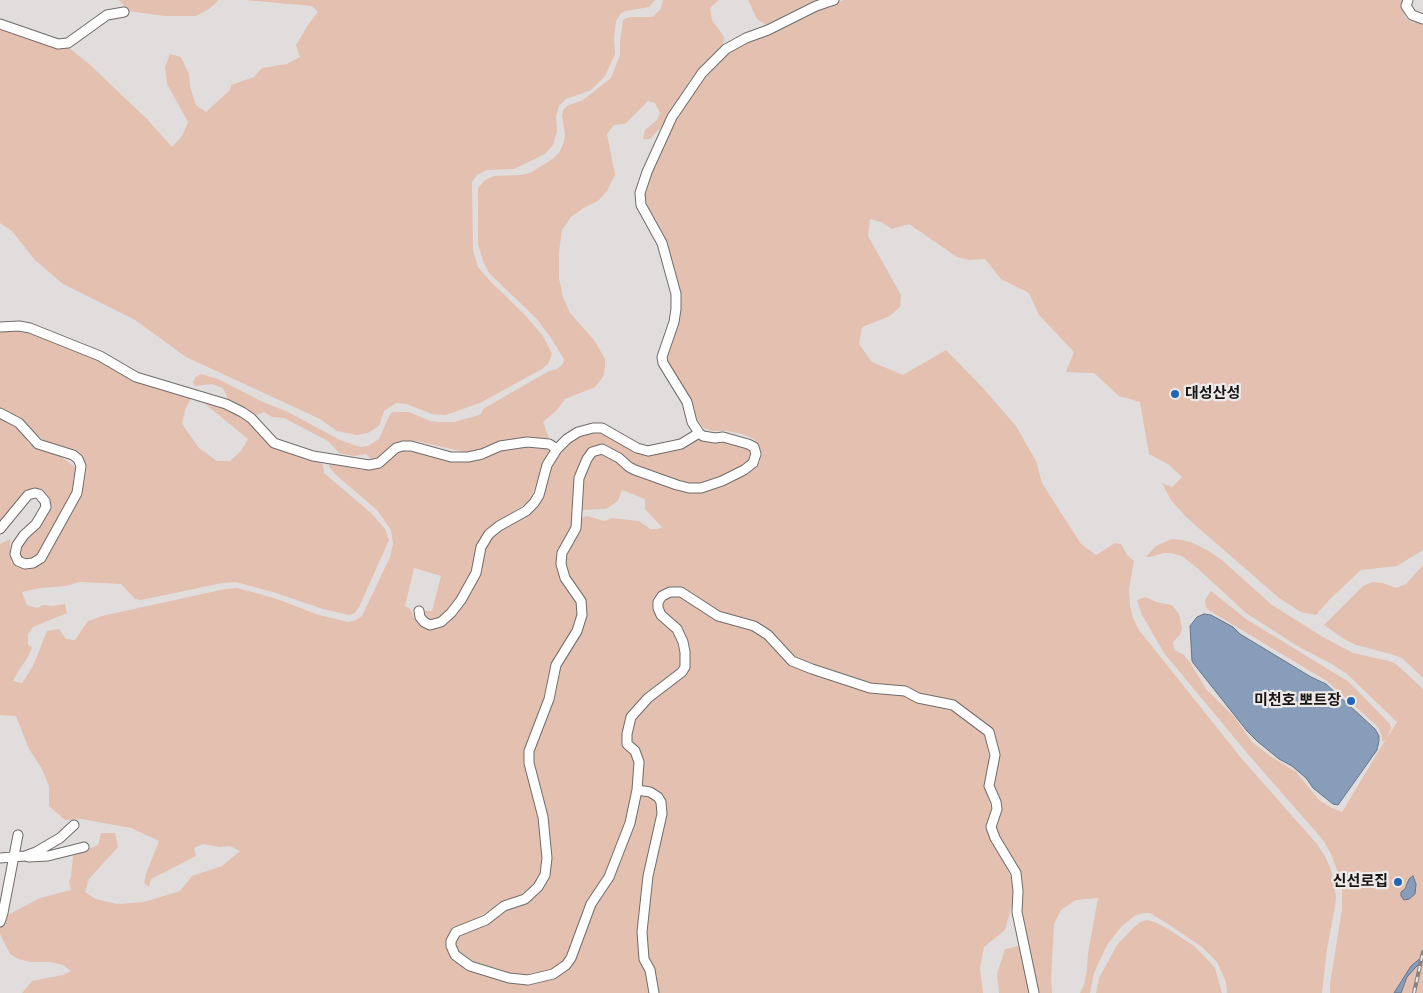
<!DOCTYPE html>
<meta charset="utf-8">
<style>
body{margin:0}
canvas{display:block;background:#e1dddc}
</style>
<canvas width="1423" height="993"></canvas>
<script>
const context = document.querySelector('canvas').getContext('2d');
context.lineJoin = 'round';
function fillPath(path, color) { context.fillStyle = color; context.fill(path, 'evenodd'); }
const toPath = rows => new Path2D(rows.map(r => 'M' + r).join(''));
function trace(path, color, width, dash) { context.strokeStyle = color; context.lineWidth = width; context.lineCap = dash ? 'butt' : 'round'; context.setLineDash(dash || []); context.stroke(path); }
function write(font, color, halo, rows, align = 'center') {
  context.font = font + ' "Nunito Sans","Noto Sans KR",sans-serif'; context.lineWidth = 4.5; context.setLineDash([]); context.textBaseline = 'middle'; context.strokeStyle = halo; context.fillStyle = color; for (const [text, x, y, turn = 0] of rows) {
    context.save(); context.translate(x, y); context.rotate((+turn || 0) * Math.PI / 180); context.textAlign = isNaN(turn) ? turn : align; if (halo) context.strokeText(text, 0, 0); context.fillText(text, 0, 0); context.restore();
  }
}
const green = toPath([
 [119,0,219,0,209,9,196,16,165,16,128,11],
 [245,0,655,0,649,7,626,11,621,13,616,21,614,38,615,54,605,76,591,90,566,99,559,106,556,117,557,131,553,145,545,154,514,169,487,170,477,175,472,182,473,250,478,267,489,280,524,314,543,336,552,354,548,364,542,369,480,403,446,415,432,414,407,404,396,403,384,411,379,426,368,433,357,435,337,431,320,419,186,357,135,320,63,284,35,260,12,231,0,223,0,26,68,47,88,63,147,119,172,147,182,136,188,122,167,84,165,67,170,54,181,57,189,74,190,87,196,105,206,112,230,90,231,85,254,77,262,68,287,64,300,57,296,45,308,25,318,12,312,6],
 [663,0,719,0,710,8,712,20,724,37,723,47,690,80,669,118,650,139,643,139,645,130,657,120,660,113,655,103,648,101,625,124,614,125,607,134,615,175,607,191,598,201,585,207,571,217,562,230,559,252,559,278,563,297,570,313,594,340,605,359,605,368,603,377,595,387,565,399,557,410,543,422,550,441,536,438,523,438,480,450,465,452,416,441,394,445,383,457,371,459,366,454,354,456,339,453,328,441,284,418,272,417,264,412,257,415,250,413,228,399,223,388,212,384,195,386,193,382,196,377,201,374,218,379,263,402,288,412,340,440,360,447,368,446,379,439,390,414,393,412,409,412,430,421,437,422,454,422,476,416,481,414,483,409,549,371,557,369,563,364,564,359,551,338,537,319,489,273,483,261,478,244,478,188,485,180,494,176,520,175,530,173,551,160,559,153,564,142,565,134,562,115,563,110,567,106,583,100,611,78,620,55,620,42,623,20,630,17,652,17,660,10],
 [748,0,825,0,767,26,757,19],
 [844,0,1404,0,1403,9,1405,17,1411,22,1423,23,1423,550,1397,566,1361,570,1329,600,1316,615,1301,612,1279,598,1186,517,1171,500,1162,483,1172,487,1182,477,1168,464,1149,454,1140,402,1119,396,1094,373,1066,372,1074,352,1039,315,1029,293,1001,279,985,259,969,260,957,257,909,224,892,229,881,222,870,219,868,236,901,295,900,307,890,316,862,327,859,344,872,362,903,375,946,350,983,388,1016,426,1036,461,1042,483,1081,544,1096,555,1115,543,1121,544,1127,555,1134,561,1129,589,1130,606,1133,618,1139,630,1242,759,1317,844,1325,856,1331,870,1336,896,1335,907,1327,949,1322,993,1227,993,1226,982,1217,962,1202,947,1168,924,1150,913,1144,913,1134,916,1121,927,1107,945,1094,973,1090,993,1080,993,1084,985,1087,970,1088,953,1098,898,1076,900,1061,910,1054,924,1051,979,1052,993,1037,993,1020,916,1021,881,1020,873,998,837,996,828,1001,810,992,783,998,754,993,732,961,707,873,685,815,667,794,658,781,644,720,613,693,593,683,588,674,588,664,590,656,598,679,642,682,661,678,669,649,692,631,710,625,727,635,761,632,788,626,820,609,870,569,954,559,965,551,971,523,976,510,975,495,971,460,955,454,950,453,939,457,934,488,921,546,878,531,754,556,673,584,617,565,569,565,553,581,518,587,516,604,521,612,518,639,521,650,529,658,529,662,527,645,509,645,499,622,490,618,501,606,509,581,510,582,480,590,458,600,451,677,489,728,481,751,471,759,464,762,454,759,446,754,439,742,434,727,431,712,431,704,428,698,421,682,387,666,361,666,355,679,287,663,233,647,205,645,194,653,169,672,126,696,88,731,51,745,42,771,34,816,11],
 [17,329,28,331,78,349,101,359,138,382,191,398,185,410,182,424,199,448,217,461,230,461,241,451,248,439,204,403,208,401,226,407,244,415,268,442,284,450,318,461,323,465,324,473,371,513,385,529,389,540,360,605,355,613,349,615,323,609,276,593,236,582,222,583,141,600,135,599,121,584,80,582,65,586,40,588,22,592,27,605,37,608,43,605,53,606,65,604,67,613,33,627,28,634,28,644,32,648,27,659,19,670,13,681,22,683,33,666,47,631,59,629,66,639,75,640,88,621,102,616,225,589,237,588,274,598,319,615,348,622,354,621,362,616,390,557,393,544,391,530,377,510,336,475,329,467,329,463,362,470,381,466,398,451,410,451,448,459,465,460,481,458,501,450,528,446,538,445,546,448,548,451,549,457,542,469,530,500,486,532,480,544,473,573,468,582,450,610,440,619,427,621,423,617,425,611,432,611,441,576,414,568,405,606,410,609,417,623,425,627,441,626,457,611,477,579,482,565,484,548,490,537,500,529,515,521,539,502,550,468,560,448,572,439,592,431,602,432,640,453,664,451,683,446,695,439,714,441,729,440,747,446,752,451,752,456,744,466,726,476,701,485,690,484,666,478,636,467,609,448,601,446,592,448,584,459,575,484,576,506,573,527,562,548,559,557,558,567,564,581,579,604,579,617,574,630,552,664,543,701,525,747,525,761,539,820,543,848,539,877,531,887,518,896,501,902,475,920,455,927,451,934,448,944,449,954,454,961,464,967,499,980,530,983,553,976,566,969,575,956,594,906,602,891,609,882,619,863,634,827,640,796,644,792,651,794,657,800,659,807,646,863,640,904,639,932,642,962,651,993,22,993,32,981,63,975,71,971,63,965,50,962,31,962,18,959,10,954,0,934,0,927,6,916,40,898,71,890,69,881,71,877,73,855,98,845,101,833,115,833,118,847,89,879,85,892,96,899,117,904,144,902,180,891,192,876,222,866,240,851,230,846,219,847,203,844,194,848,196,856,151,879,149,887,144,883,146,874,159,841,131,828,82,819,65,820,49,806,49,786,42,769,29,749,16,716,0,715,0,544,10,539,11,563,28,570,41,561,61,530,80,494,85,475,85,463,80,455,74,451,46,442,13,415,0,409,0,330],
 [0,415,23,431,28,443,62,457,77,469,76,483,71,497,37,556,27,561,20,558,17,551,47,507,39,490,0,526],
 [1172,539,1183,540,1193,543,1209,551,1223,561,1272,605,1323,637,1353,653,1389,661,1396,664,1423,689,1423,993,1330,993,1330,984,1342,909,1342,890,1337,870,1331,854,1323,840,1247,753,1164,653,1142,615,1137,600,1146,597,1156,602,1172,605,1179,614,1182,628,1180,635,1173,642,1174,650,1184,655,1191,664,1206,689,1235,718,1252,742,1270,756,1296,772,1319,800,1332,808,1342,812,1386,739,1382,742,1382,736,1378,727,1327,681,1210,611,1206,607,1205,600,1211,591,1246,619,1349,682,1390,724,1391,728,1387,738,1397,722,1347,674,1330,663,1299,647,1246,613,1196,567,1182,556,1171,553,1164,553,1150,557,1146,557,1156,546],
 [1423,565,1423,678,1402,658,1391,654,1356,645,1344,639,1324,625,1363,586,1373,582,1383,583,1396,588,1406,584],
 [678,595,755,632,767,639,780,654,862,688,880,693,906,696,927,705,957,712,985,734,990,765,986,790,992,811,988,827,1012,880,1015,894,1005,930,984,947,980,968,983,993,657,993,646,954,645,925,651,875,665,807,639,786,636,748,630,736,635,715,689,663,661,605,666,596],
 [1147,920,1155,922,1168,929,1194,946,1206,958,1215,968,1222,993,1096,993,1099,978,1117,945,1131,930,1140,922],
 [1019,946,1025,970,1029,993,999,993,997,974,1005,949]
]);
const water = toPath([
 [1204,614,1211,615,1233,627,1240,634,1311,677,1326,684,1375,729,1379,736,1379,741,1377,750,1338,805,1333,804,1313,788,1306,778,1292,766,1279,759,1257,741,1247,731,1194,664,1192,661,1190,626,1197,617,1204,614],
 [1413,876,1416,884,1415,894,1409,899,1404,900,1401,896,1401,892,1405,889,1409,879,1413,876],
 [1423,956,1423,961,1416,967,1407,977,1401,993,1394,993,1411,966,1423,956]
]);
const minor = toPath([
 [834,0,816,6,768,30,746,38,726,49,702,73,672,117,647,172,640,193,641,205,662,243,676,294,676,309,674,322,662,357,663,363,687,402,692,422,699,433,703,436,715,438,723,437,748,444,754,447,756,454,753,463,744,470,722,481,701,488,689,488,677,485,635,470,629,467,619,458,602,449,592,452,587,459,579,478,576,528,562,553,561,564,565,578,581,601,582,615,577,631,556,665,549,699,529,751,529,763,543,817,547,858,545,875,538,887,525,899,504,906,486,920,456,932,451,941,451,946,455,955,470,966,509,978,528,980,553,974,566,965,571,958,591,904,609,877,630,823,637,790,639,762,635,751,627,744,627,734,631,717,648,698,682,672,685,667,685,652,683,642,677,629,661,615,658,608,658,602,662,596,670,592,681,592,718,616,754,626,768,635,792,661,812,669,870,688,905,691,918,698,953,705,989,732,995,755,989,786,996,802,997,809,991,827,995,838,1016,873,1018,891,1017,912,1034,993],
 [1408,0,1406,6,1412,15,1423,19],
 [0,24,58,44,68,43,107,15,124,12],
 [0,327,19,326,30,328,100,356,136,377,226,404,242,412,251,418,274,443,313,456,369,465,379,463,396,448,403,446,411,446,451,457,468,457,482,454,500,446,527,442,549,444,557,449],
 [0,413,19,423,38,444,73,455,78,459,81,466,77,493,41,558,33,563,25,564,18,561,15,554,17,545,24,535,36,524,46,507,45,501,39,494,35,493,28,495,0,529],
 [419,611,420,617,424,622,430,625,441,622,451,613,461,600,476,573,481,547,489,534,499,526,526,511,534,503,539,495,547,465,557,449,567,439,578,432,593,428,602,428,637,448,648,451,681,444,699,433],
 [637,790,650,792,658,797,661,802,662,814,648,876,642,932,644,959,650,970,654,993],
 [28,857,48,856,84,847],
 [0,858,25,856,36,852,60,838,74,825],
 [0,922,3,913,18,835]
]);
const rail = toPath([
 [1414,993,1423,952]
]);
const markers = [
 [1175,394,5,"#2265b5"],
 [1351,701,5,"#2265b5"],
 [1398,882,5,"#2265b5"]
];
const poiNames = [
 ["대성산성",1185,394,"left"],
 ["미천호 뽀트장",1341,701],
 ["신선로집",1388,882]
];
fillPath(green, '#e3c0b0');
fillPath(water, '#889db9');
trace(water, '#667488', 1);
trace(minor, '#6f6c6a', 11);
trace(minor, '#fff', 9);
trace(rail, '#858281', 4);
trace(rail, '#eeeae9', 2, [5.5]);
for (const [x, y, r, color] of markers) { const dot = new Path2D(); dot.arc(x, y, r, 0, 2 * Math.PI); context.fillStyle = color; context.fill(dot); trace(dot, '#eeeae9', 2); }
write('bold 15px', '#171615', '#eeeae9', poiNames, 'right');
</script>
